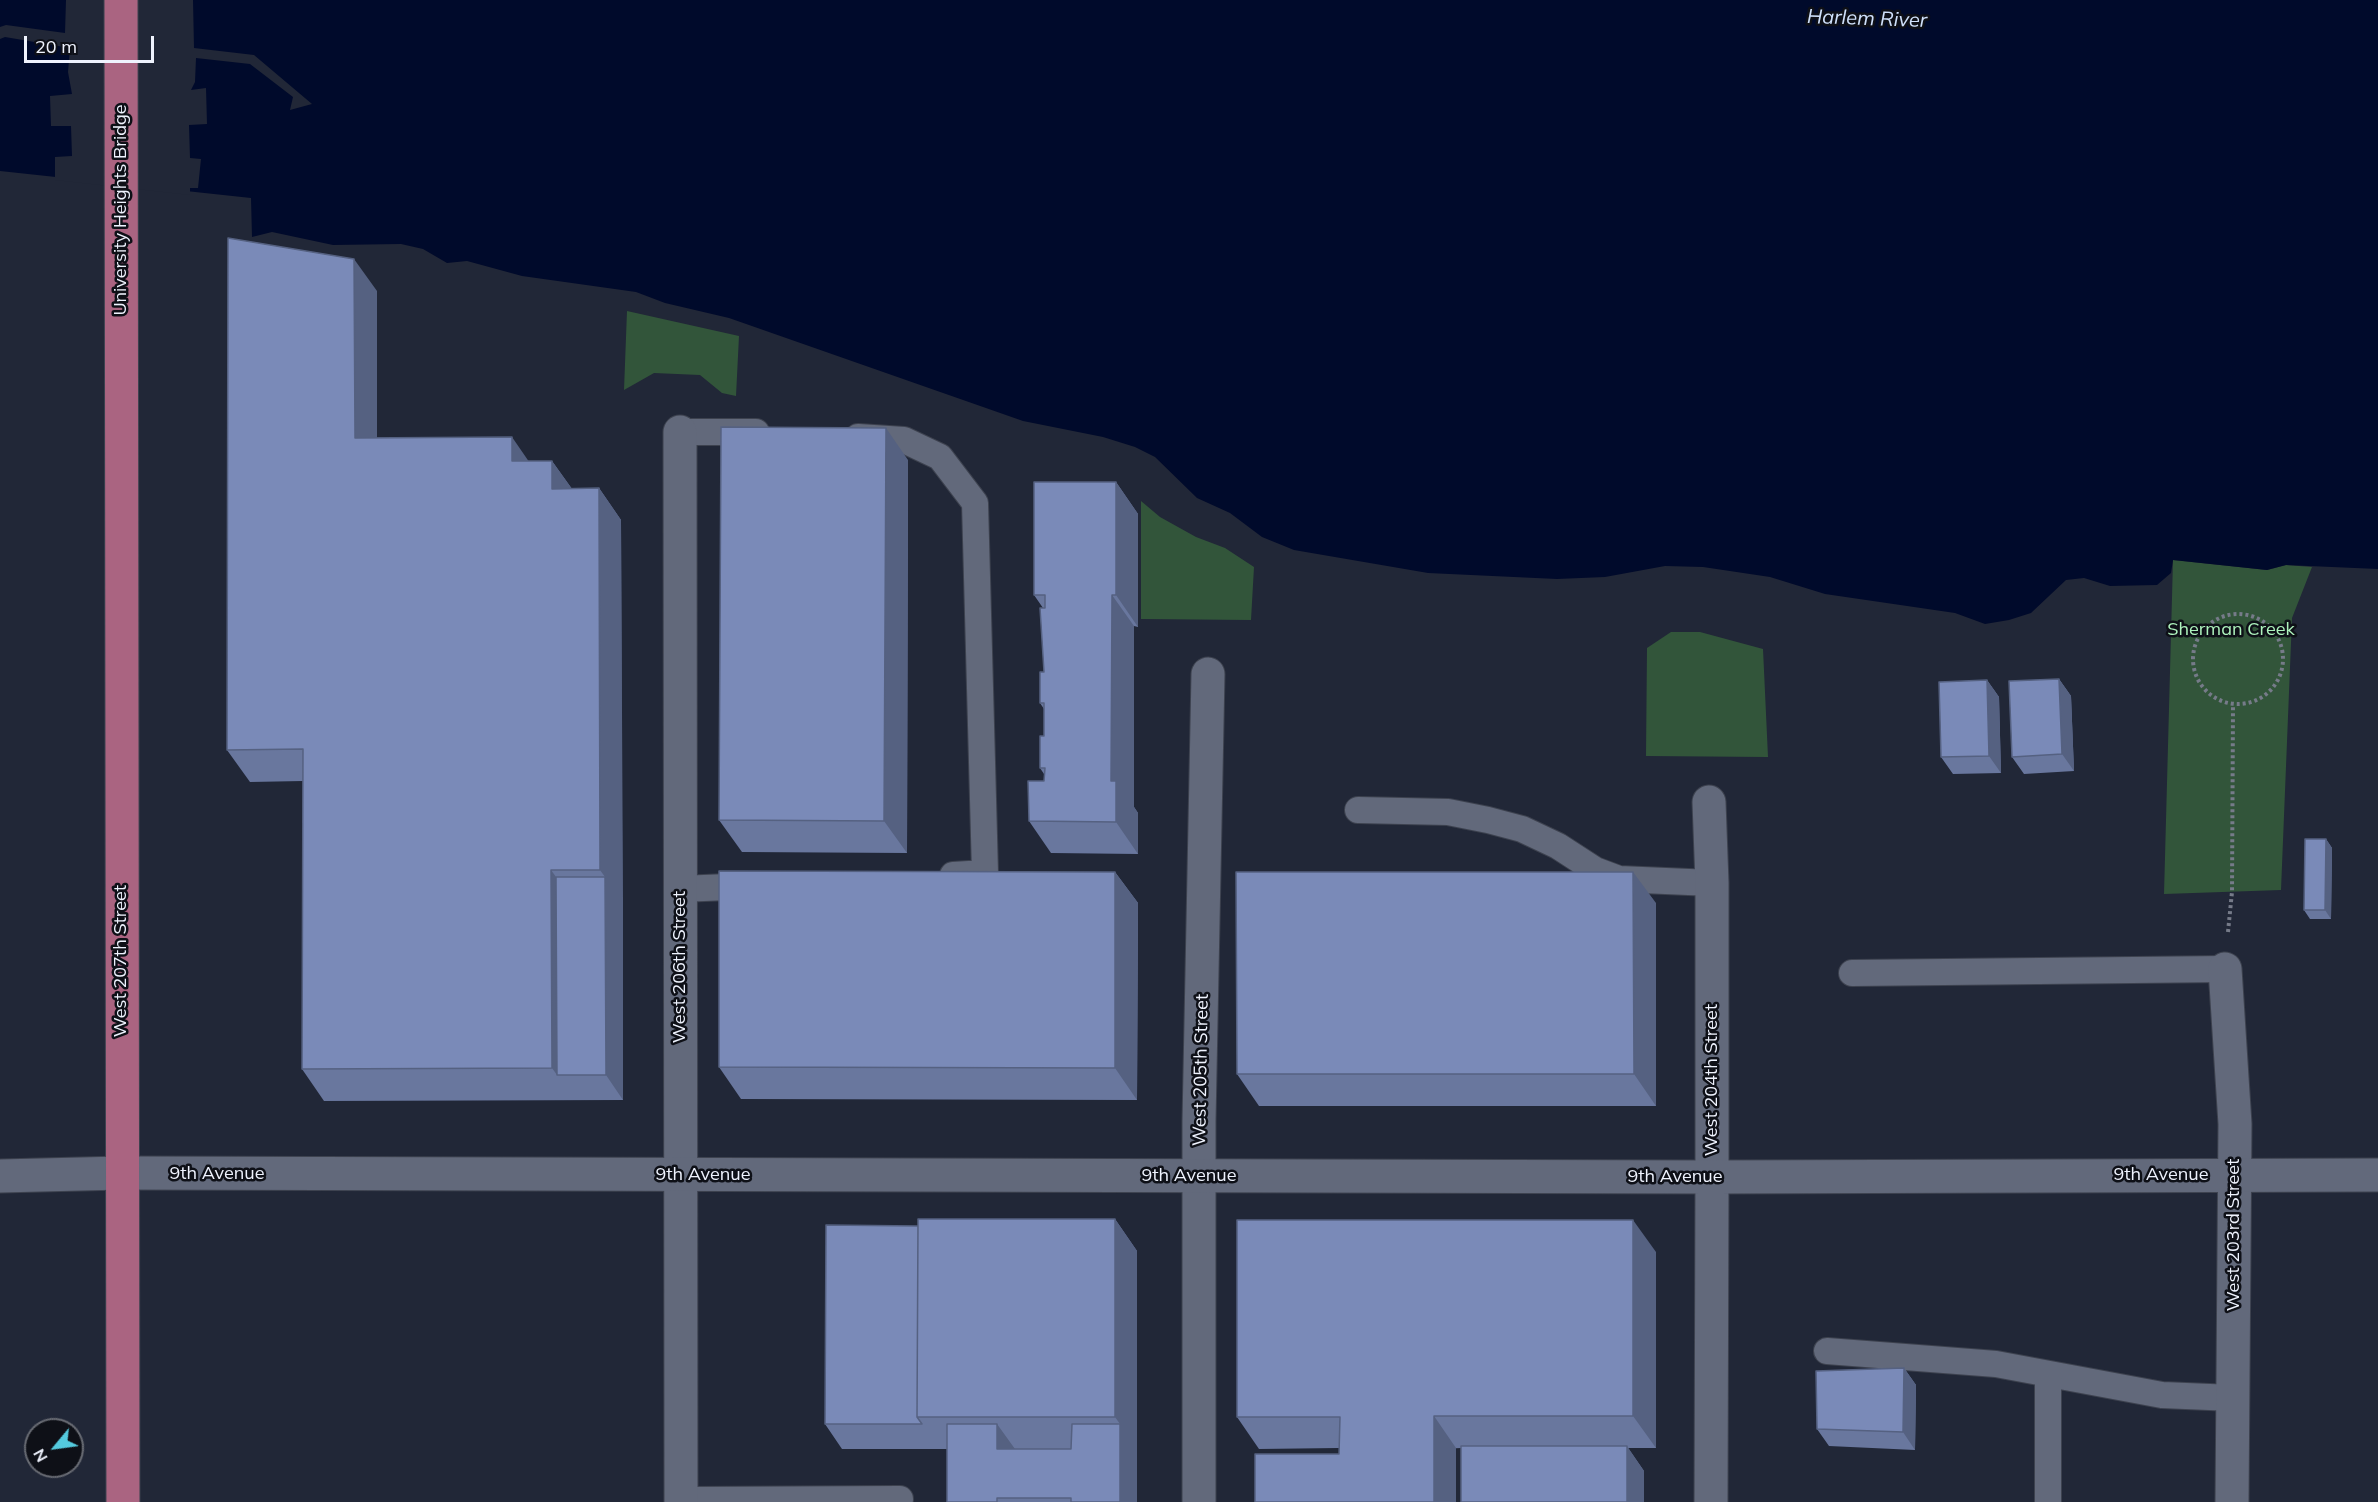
<!DOCTYPE html>
<style>
body{margin:0}
#map{position:relative;width:2378px;height:1502px;overflow:hidden;background:#212737;font-family:Mulish,sans-serif}
canvas{display:block}
.north{position:absolute;left:24px;top:1418px;width:60px;height:60px;box-sizing:border-box;background:#0e1017;border:2px solid #686b73;border-radius:50%;rotate:241deg;font-size:16px;font-weight:700;line-height:24px;text-align:center;color:#eff3fe}
.north::after{content:'';display:block;margin:auto;width:21px;height:27px;background:#54cade;clip-path:polygon(50% 0,100% 100%,50% 72%,0 100%)}
.scale{position:absolute;left:24px;top:36px;width:130px;height:27px;box-sizing:border-box;border:3px solid #eff3fe;border-top:0;padding-left:8px;font-size:18px;line-height:21px;white-space:nowrap;color:#eff3fe;-webkit-text-stroke:4px #0e1017;paint-order:stroke}
</style>
<div id="map">
<canvas width="2378" height="1502"></canvas>
<div class="north">N</div>
<div class="scale">20 m</div>
</div>
<script>
const context = document.querySelector('canvas').getContext('2d');
context.lineJoin = 'round';
function fillPath(path, color) { context.fillStyle = color; context.fill(path, 'evenodd'); }
const toPath = rows => new Path2D(rows.map(r => 'M' + r).join(''));
function trace(path, color, width, dash) { context.strokeStyle = color; context.lineWidth = width; context.lineCap = dash ? 'butt' : 'round'; context.setLineDash(dash || []); context.stroke(path); }
function write(font, color, halo, rows, align = 'center') {
  context.font = font + ' Mulish,sans-serif'; context.lineWidth = 5; context.setLineDash([]); context.textBaseline = 'middle'; context.strokeStyle = halo; context.fillStyle = color; for (const [text, x, y, turn = 0] of rows) {
    context.save(); context.translate(x, y); context.rotate((+turn || 0) * Math.PI / 180); context.textAlign = isNaN(turn) ? turn : align; if (halo) context.strokeText(text, 0, 0); context.fillText(text, 0, 0); context.restore();
  }
}
const green = toPath([
 [627,311,739,336,736,396,722,393,700,375,654,373,624,390],
 [1141,501,1160,517,1196,537,1225,548,1254,567,1251,620,1141,619],
 [2173,560,2267,570,2286,565,2312,567,2292,618,2281,890,2164,894],
 [1671,632,1700,632,1763,649,1768,757,1646,756,1647,648]
]);
const water = toPath([
 [0,0,2378,0,2378,569,2286,565,2267,570,2173,560,2171,573,2157,585,2110,586,2084,578,2066,580,2031,613,2009,620,1985,624,1955,613,1825,594,1770,577,1703,567,1665,566,1605,577,1557,579,1428,573,1294,550,1262,537,1230,513,1197,498,1155,457,1135,447,1103,437,1023,421,729,318,665,303,636,292,522,276,467,261,447,263,423,249,401,244,333,245,272,232,252,237,251,198,0,171]
]);
const pier = toPath([
 [66,0,193,0,194,48,254,55,312,104,290,110,293,97,250,64,196,58,195,82,191,90,206,88,207,124,189,125,190,158,201,159,198,188,190,188,190,195,55,180,55,157,72,156,71,126,51,126,50,96,72,94,68,72,70,48,5,37,0,39,0,27,6,25,65,33]
]);
const path = toPath([
 '2193 659a45 45 0 1 1 90 0a45 45 0 1 1-90 0Z',
 [2228,932,2232,892,2233,705]
]);
const lane = toPath([
 [680,432,756,432],
 [858,437,904,440,940,457,975,503,985,873,953,875],
 [1358,810,1448,812,1488,820,1522,829,1558,846,1595,870,1619,879,1712,883],
 [680,889,752,886],
 [1852,973,2225,969],
 [1827,1351,1996,1364,2162,1395,2233,1398],
 [2048,1375,2048,1502],
 [681,1500,900,1499]
]);
const street = toPath([
 [680,432,681,1502],
 [1709,802,1712,883,1712,1177],
 [2225,969,2235,1124,2232,1502],
 [0,1176,122,1173],
 [1199,1502,1199,1121,1208,674]
]);
const secondary = toPath([
 [122,1173,1712,1177,2378,1175],
 [1711,1502,1712,1177]
]);
const primary = toPath([
 [121,0,123,1502]
]);
const wall = toPath([
 [377,291,377,438,529,461,552,461,572,489,599,488,621,520,623,1100,324,1101,302,1069,303,781,250,782,227,750],
 [908,460,907,853,742,852,719,820],
 [1116,482,1138,514,1138,627,1134,626,1134,807,1138,813,1138,854,1051,853,1029,821,1044,781,1044,774,1040,768,1044,736,1044,709,1040,703,1044,672,1043,608,1034,595],
 [2059,679,2071,696,2074,771,2024,774,2012,757],
 [1987,680,1999,697,2001,773,1953,774,1941,757],
 [2326,839,2332,848,2331,919,2310,919,2304,910],
 [1115,872,1138,903,1137,1100,741,1099,719,1067],
 [1656,903,1656,1106,1259,1106,1237,1074],
 [1115,1219,1137,1251,1137,1502,947,1502,947,1449,842,1449,825,1424,918,1226],
 [1656,1252,1656,1448,1628,1448,1644,1471,1461,1448,1339,1454,1339,1448,1259,1449,1237,1417],
 [1904,1368,1916,1385,1915,1450,1829,1446,1817,1429]
]);
const shadedWall = toPath([
 [354,259,377,291,377,470,355,438],
 [886,428,908,460,907,853,884,821],
 [512,437,534,469,512,461],
 [552,461,575,493,552,489],
 [1116,482,1138,514,1138,627,1116,595],
 [599,488,621,520,623,902,600,870],
 [1112,595,1134,626,1134,807,1138,813,1138,854,1116,822,1111,781],
 [2059,679,2071,696,2074,771,2062,754],
 [1987,680,1999,697,2001,773,1989,756],
 [2326,839,2332,848,2331,919,2325,910],
 [551,870,574,902,557,1075,552,1068],
 [1115,872,1138,903,1137,1100,1115,1068],
 [1633,872,1656,903,1656,1106,1634,1074],
 [605,877,623,902,623,1100,606,1075],
 [1115,1219,1137,1251,1137,1502,1120,1502,1120,1424,1115,1417],
 [1633,1220,1656,1252,1656,1448,1633,1416],
 [1904,1368,1916,1385,1915,1450,1903,1432],
 [1434,1416,1456,1448,1456,1502,1434,1502],
 [997,1424,1015,1449,997,1449],
 [1627,1446,1644,1471,1644,1502,1627,1502]
]);
const building = toPath([
 [228,238,354,259,355,438,512,437,512,461,552,461,552,489,599,488,600,870,551,870,552,1068,302,1069,303,749,227,750,228,238],
 [721,427,886,428,884,821,719,820,721,427],
 [1034,482,1116,482,1116,595,1112,595,1111,781,1116,781,1116,822,1029,821,1028,781,1044,781,1045,768,1040,768,1040,736,1044,736,1044,703,1040,703,1040,672,1044,672,1040,608,1045,608,1045,595,1034,595,1034,482],
 [2059,679,2062,754,2012,757,2009,681,2059,679],
 [1987,680,1989,756,1941,757,1939,682,1987,680],
 [2305,839,2326,839,2325,910,2304,910,2305,839],
 [719,871,1115,872,1115,1068,719,1067,719,871],
 [1236,872,1633,872,1634,1074,1237,1074,1236,872],
 [556,877,605,877,606,1075,557,1075,556,877],
 [918,1219,1115,1219,1115,1417,917,1417,918,1219],
 [1237,1220,1633,1220,1633,1416,1434,1416,1434,1502,1255,1502,1255,1454,1339,1454,1340,1417,1237,1417,1237,1220],
 [826,1225,918,1226,917,1417,922,1424,825,1424,826,1225],
 [1904,1368,1903,1432,1817,1429,1816,1371,1904,1368],
 [947,1424,997,1424,997,1449,1071,1449,1072,1424,1120,1424,1120,1502,1071,1502,1071,1498,997,1498,997,1502,947,1502,947,1424],
 [1461,1446,1627,1446,1627,1502,1461,1502,1461,1446]
]);
const streetNames = [
 ["University Heights Bridge",121,210,-90],
 ["West 207th Street",121,961,-90],
 ["West 206th Street",680,967,-90],
 ["West 205th Street",1201,1070,-89],
 ["West 204th Street",1712,1080,-90],
 ["9th Avenue",217,1174],
 ["9th Avenue",703,1175],
 ["9th Avenue",2161,1175],
 ["9th Avenue",1189,1176],
 ["9th Avenue",1675,1177],
 ["West 203rd Street",2234,1235,-90]
];
const parkNames = [
 ["Sherman Creek",2231,630]
];
const waterNames = [
 ["Harlem River",1867,19,2]
];
fillPath(green, '#32553a');
fillPath(water, '#000a2b');
fillPath(pier, '#212737');
trace(lane, '#3d424f', 28);
trace(street, '#3d424f', 35);
trace(secondary, '#3d424f', 35);
trace(primary, '#3d424f', 35);
trace(path, '#767b89', 4, [3, 3]);
trace(lane, '#62697b', 26);
trace(street, '#62697b', 33);
trace(secondary, '#62697b', 33);
trace(primary, '#aa6481', 33);
fillPath(wall, '#69779e');
fillPath(shadedWall, '#556181');
fillPath(building, '#7a8ab8');
trace(building, '#556181', 1.5);
write('18px', '#eff3fe', '#0e1017', streetNames);
write('18px', '#aef3bd', '#0e1017', parkNames);
write('italic 20px', '#d0e1fb', '#0e1017', waterNames);
</script>
